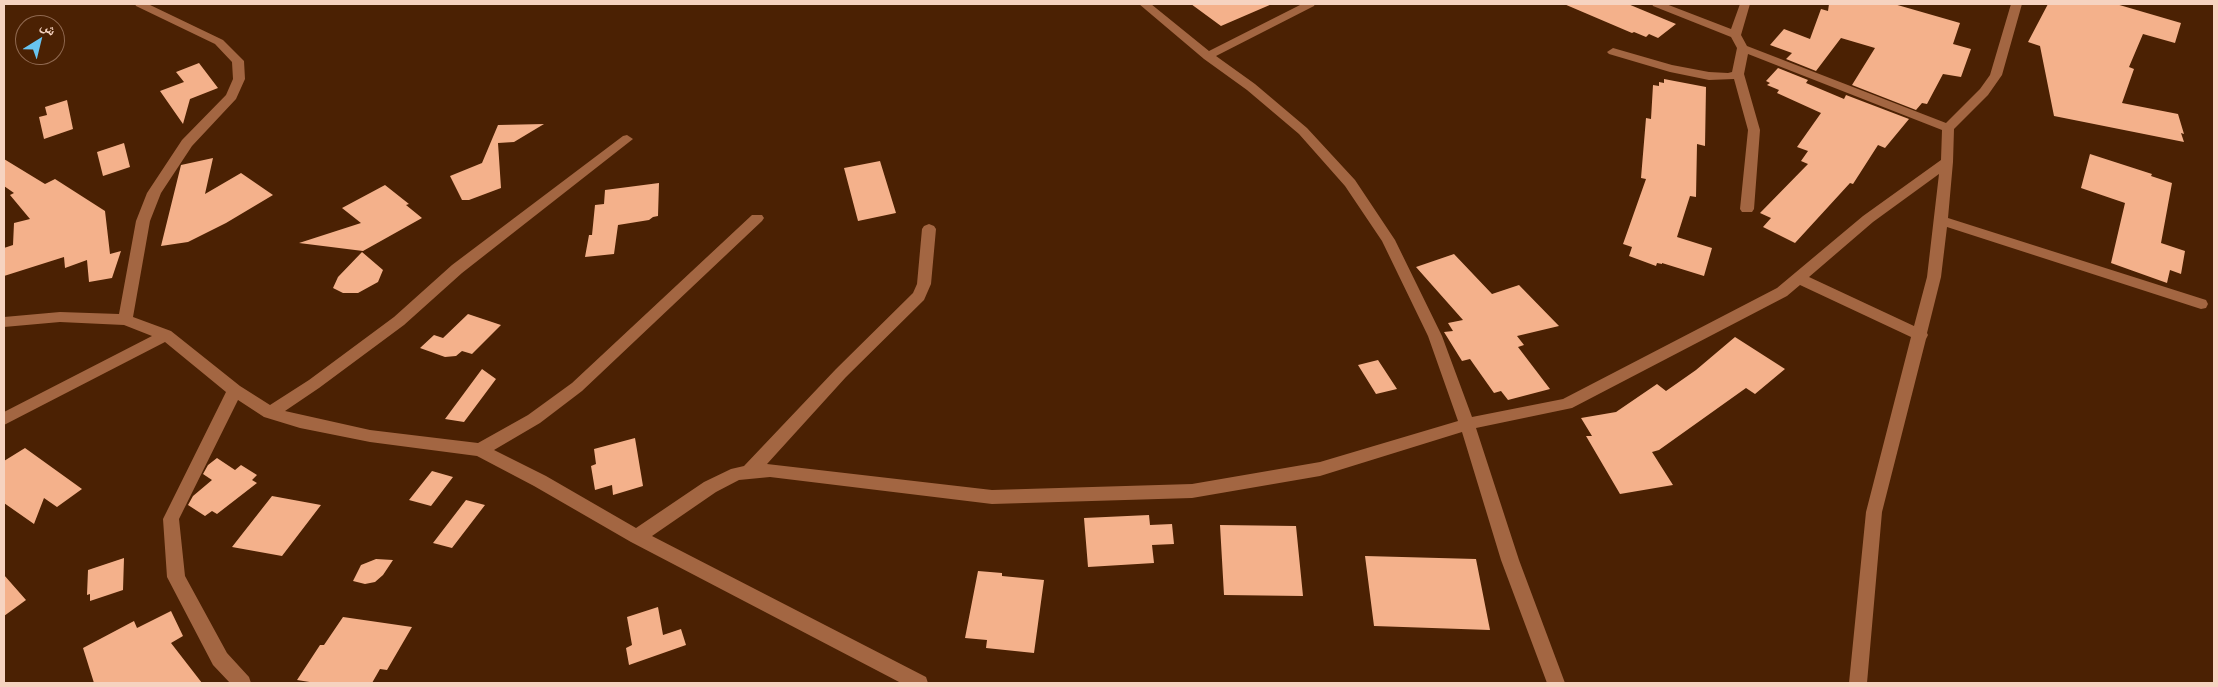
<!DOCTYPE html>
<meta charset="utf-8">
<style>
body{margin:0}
#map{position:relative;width:2218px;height:687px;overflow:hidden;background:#4b2103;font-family:"Nunito Sans","Noto Naskh Arabic",sans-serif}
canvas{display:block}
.frame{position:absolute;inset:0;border:5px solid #f6d3c0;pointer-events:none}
.north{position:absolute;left:15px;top:15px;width:50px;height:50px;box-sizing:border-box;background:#4b2103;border:1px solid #8f684f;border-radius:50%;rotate:36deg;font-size:14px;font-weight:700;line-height:20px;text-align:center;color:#f6d3c0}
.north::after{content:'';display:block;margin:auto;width:18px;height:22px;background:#68c4f0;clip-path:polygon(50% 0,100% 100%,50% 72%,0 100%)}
</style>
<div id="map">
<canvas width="2218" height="687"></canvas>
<div class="frame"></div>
<div class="north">ش</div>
</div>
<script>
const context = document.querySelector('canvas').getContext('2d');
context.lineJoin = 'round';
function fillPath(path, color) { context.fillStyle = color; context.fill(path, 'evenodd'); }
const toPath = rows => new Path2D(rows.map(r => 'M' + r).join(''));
const building = toPath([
 [1191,4,1272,4,1221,26],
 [1564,4,1628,4,1676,24,1658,38,1649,34,1646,37,1634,32,1632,33],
 [1829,4,1894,4,1960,23,1953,44,1971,49,1961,77,1943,74,1927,104,1922,103,1916,110,1852,85,1875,48,1841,38,1816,71,1786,59,1792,53,1770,45,1784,29,1810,39,1821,9,1828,11],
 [2048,4,2116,4,2181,23,2175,43,2143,34,2129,67,2134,69,2122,103,2178,114,2184,134,2181,133,2184,142,2054,116,2040,46,2028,42],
 [199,63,218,88,190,99,183,124,160,91,184,82,176,72],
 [1778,68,1808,80,1806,83,1844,99,1846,95,1909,119,1885,148,1878,145,1853,184,1850,183,1795,243,1763,227,1771,218,1760,213,1808,164,1801,161,1808,151,1797,147,1821,113,1777,93,1779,90,1767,85,1770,83,1766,81],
 [1664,79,1706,87,1705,146,1697,144,1696,197,1690,196,1677,237,1712,248,1704,276,1662,263,1662,264,1657,263,1656,266,1629,256,1632,247,1623,244,1646,179,1641,178,1646,118,1651,119,1653,85,1659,86,1659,82,1664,83],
 [67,100,73,129,44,139,39,117,47,115,45,107],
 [544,124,514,142,498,143,501,188,469,200,462,200,450,176,482,163,498,125],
 [124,143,130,167,103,176,97,152],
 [2090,154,2152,174,2151,176,2172,183,2161,243,2185,251,2181,274,2170,270,2167,283,2111,263,2125,203,2081,188],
 [213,158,205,194,241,173,273,195,226,223,188,242,161,246,181,165],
 [4,159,45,184,55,179,105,211,110,254,121,251,112,278,89,282,87,260,65,268,64,257,4,276,4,248,13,245,14,223,30,219,10,195,14,193,4,186],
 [880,161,896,213,858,221,844,168],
 [659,183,658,216,653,217,649,220,618,225,614,254,585,257,589,235,592,235,595,205,604,204,605,190],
 [385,185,409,204,406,205,422,218,363,251,299,243,361,223,342,208],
 [362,252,383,270,378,282,358,293,343,293,333,288,338,277],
 [1454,254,1492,294,1519,285,1559,326,1517,336,1524,345,1518,347,1550,389,1508,400,1501,391,1494,393,1470,359,1462,361,1444,332,1453,331,1448,323,1463,320,1416,267],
 [468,314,501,325,472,354,462,351,456,356,445,357,420,348,434,335,443,338],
 [1735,337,1785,369,1755,394,1746,388,1659,450,1652,452,1673,485,1620,494,1586,436,1592,436,1581,418,1616,412,1657,384,1666,391,1696,370],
 [1378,360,1397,389,1376,394,1358,365],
 [482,369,496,379,464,422,445,419],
 [635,438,643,486,613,495,612,485,595,490,591,466,596,464,594,449],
 [25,448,82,489,57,507,44,498,34,524,4,503,4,461],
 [217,458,235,470,241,465,257,475,252,480,257,483,217,514,212,511,205,516,188,505,193,496,212,480,203,474,208,465],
 [432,471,453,477,431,506,409,500],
 [272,496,321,505,282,556,232,547],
 [466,500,485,505,452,548,433,543],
 [1149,515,1150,525,1172,524,1174,544,1152,545,1154,563,1088,567,1084,518],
 [1220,525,1296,526,1303,596,1224,595],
 [1365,556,1476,559,1490,630,1374,626],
 [124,558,123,590,90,601,90,594,87,595,88,570],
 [376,559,393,560,383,575,375,582,365,584,353,581,361,565],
 [978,571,1002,573,1002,576,1044,580,1034,653,986,648,987,640,965,638],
 [4,575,26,600,4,616],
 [658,607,663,635,681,629,686,645,629,665,626,648,632,645,627,617],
 [171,611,183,636,171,643,202,683,94,683,83,648,134,621,137,628],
 [343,617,412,627,387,670,380,669,372,683,316,683,297,680,320,645,324,645]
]);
const minor = toPath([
 [135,4,148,4,223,40,244,61,245,79,236,99,192,146,161,193,150,221,133,317,171,331,240,386,270,405,309,380,394,317,452,265,623,136,627,135,633,139,462,273,404,325,319,388,285,411,370,430,478,443,528,415,572,383,752,215,762,215,764,218,762,221,582,391,540,423,494,450,546,476,636,528,704,482,731,469,744,466,836,369,913,293,917,284,922,229,924,226,929,224,934,226,936,229,931,284,924,300,846,377,767,464,992,490,1192,484,1320,462,1458,421,1428,336,1382,241,1345,186,1299,134,1247,90,1204,59,1139,4,1151,4,1209,51,1302,4,1315,4,1314,6,1216,56,1255,84,1307,128,1355,180,1395,240,1442,336,1472,417,1563,399,1777,288,1863,216,1941,160,1942,130,1748,54,1744,74,1760,130,1754,209,1752,212,1742,212,1740,209,1748,130,1734,79,1709,80,1670,72,1609,54,1607,52,1613,48,1672,65,1709,72,1728,73,1732,72,1737,48,1731,37,1653,6,1652,4,1666,4,1731,29,1740,4,1750,4,1741,35,1747,46,1946,123,1980,89,1990,75,2011,4,2022,4,2002,75,1988,95,1954,129,1953,162,1948,218,2206,300,2208,304,2206,308,2201,309,1947,227,1941,277,1927,333,1928,335,1926,339,1882,512,1867,683,1849,683,1866,512,1911,337,1800,285,1787,296,1572,408,1476,428,1519,560,1565,683,1547,683,1501,560,1462,432,1320,476,1192,498,992,504,770,477,739,480,716,492,652,536,926,677,928,683,901,683,631,542,534,486,477,456,370,442,300,428,264,417,238,400,179,519,185,576,227,653,249,677,251,683,230,683,213,665,167,577,163,519,226,392,165,342,4,425,4,412,152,336,124,325,60,322,4,327,4,317,60,312,119,314,136,221,147,193,182,140,226,95,233,79,232,62,215,44,136,6,135,4],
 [1939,174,1927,277,1914,326,1809,277,1873,222,1939,174]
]);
fillPath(building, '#f4b18b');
fillPath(minor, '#a36642');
</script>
